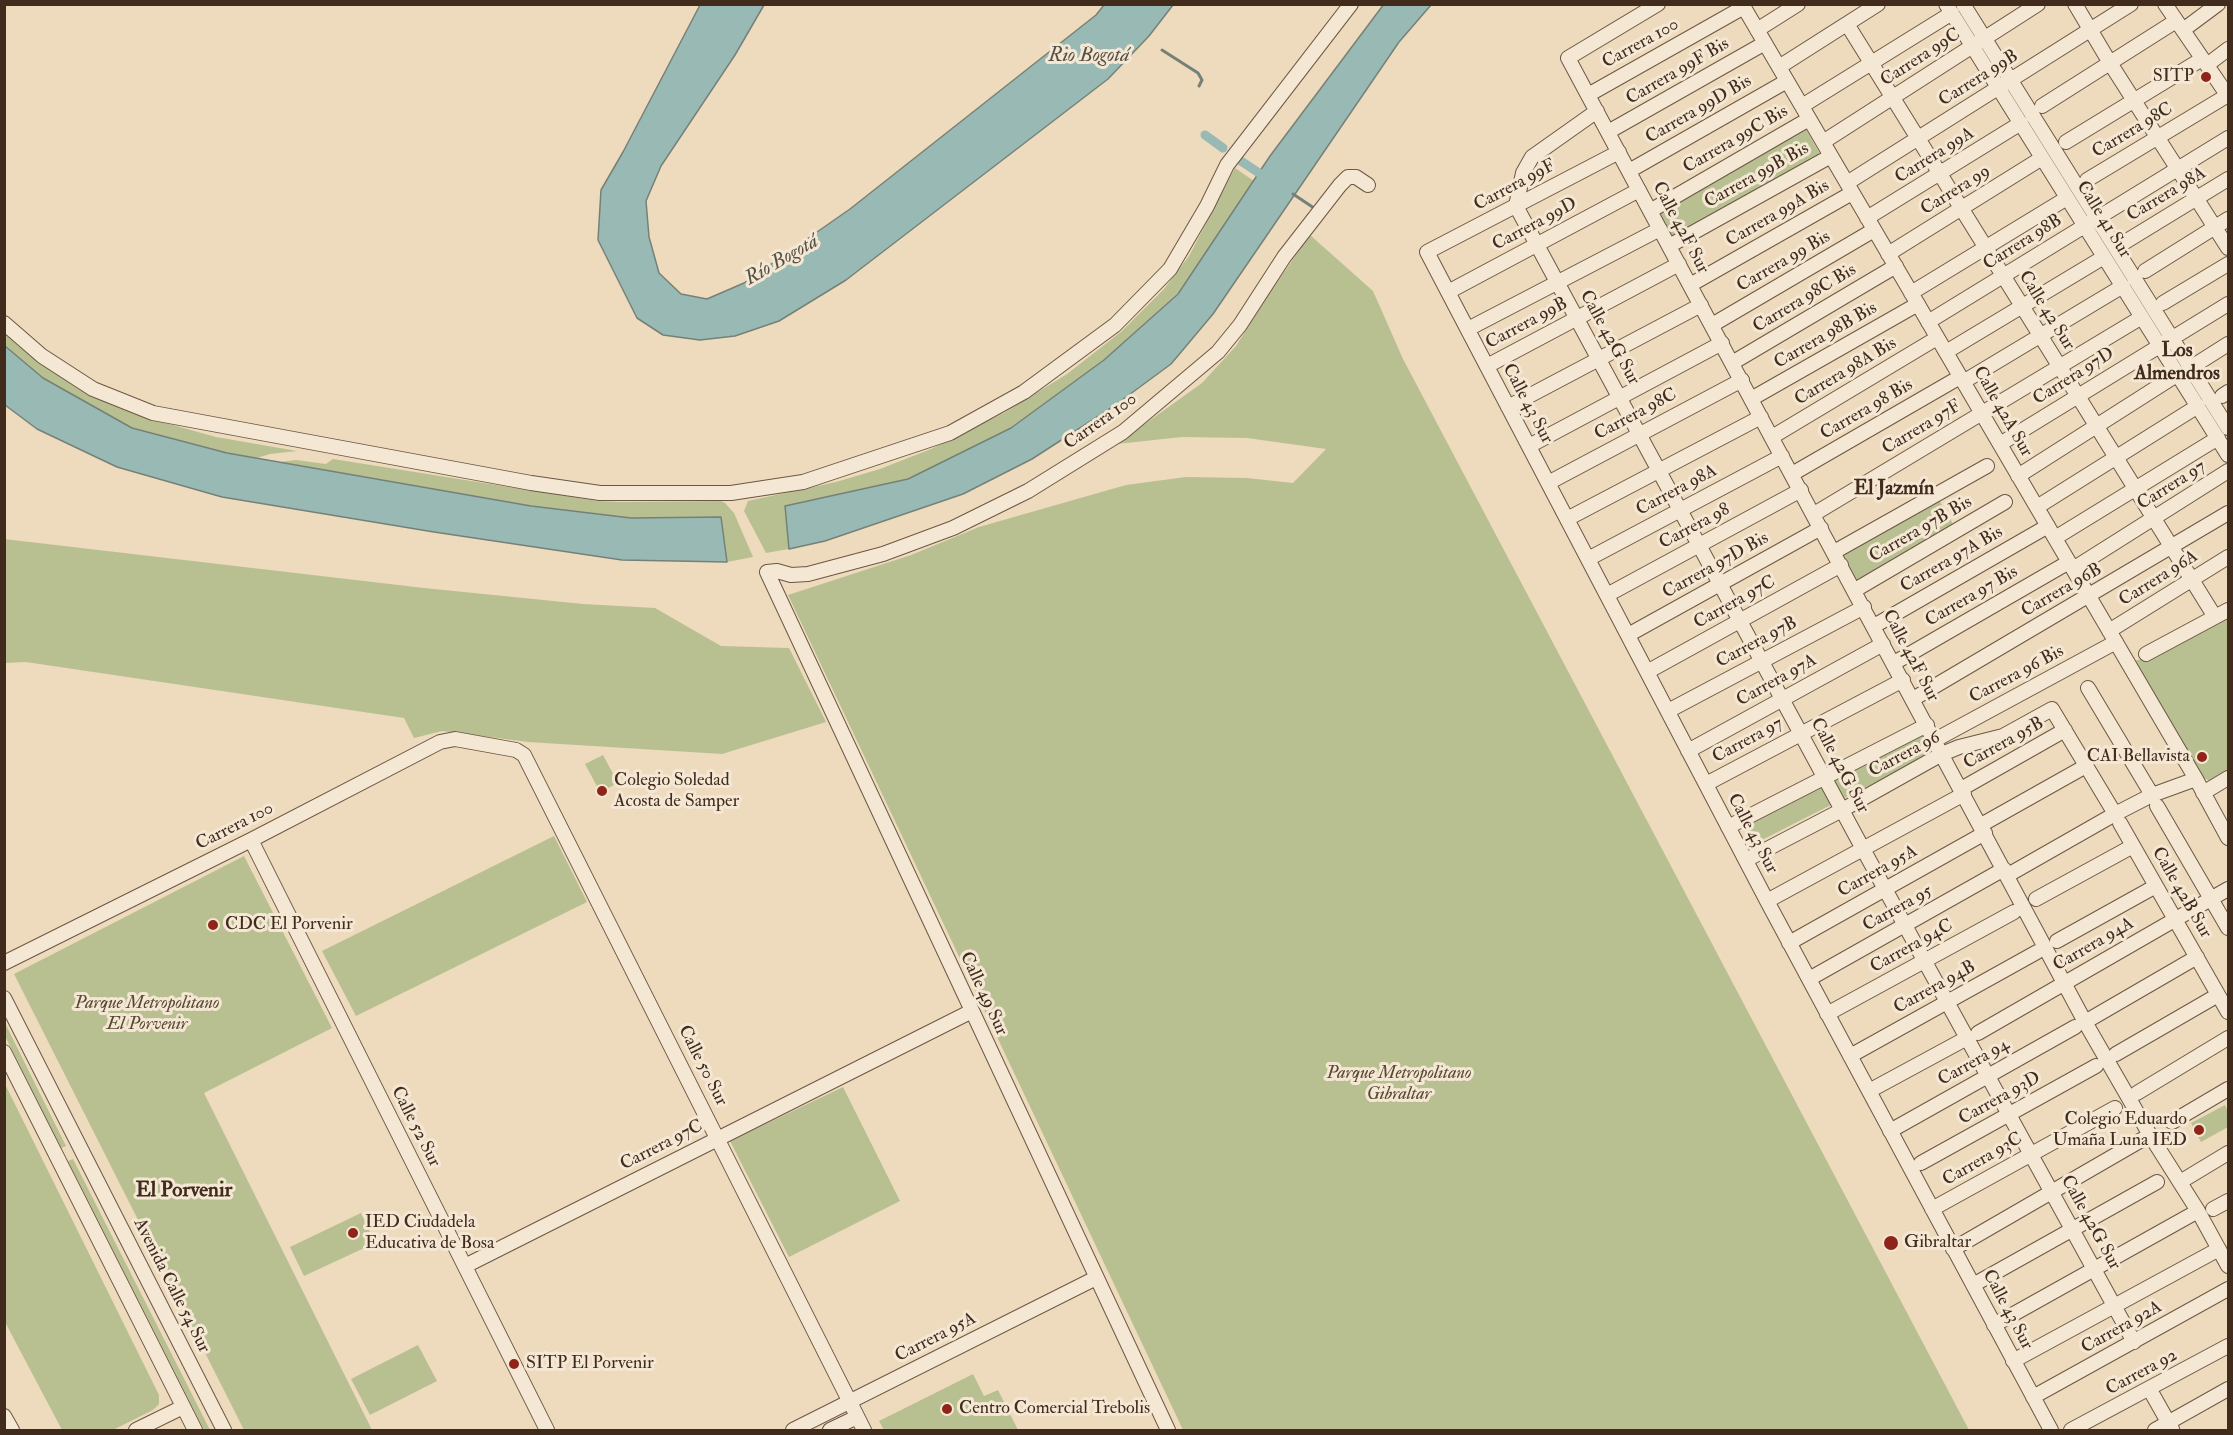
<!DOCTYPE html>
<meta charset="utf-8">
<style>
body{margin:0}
#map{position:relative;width:2233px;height:1435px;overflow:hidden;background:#eedabc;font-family:"IM FELL Double Pica",serif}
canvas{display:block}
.frame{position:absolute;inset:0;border:6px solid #402b1d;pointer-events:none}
</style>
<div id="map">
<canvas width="2233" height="1435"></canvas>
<div class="frame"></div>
</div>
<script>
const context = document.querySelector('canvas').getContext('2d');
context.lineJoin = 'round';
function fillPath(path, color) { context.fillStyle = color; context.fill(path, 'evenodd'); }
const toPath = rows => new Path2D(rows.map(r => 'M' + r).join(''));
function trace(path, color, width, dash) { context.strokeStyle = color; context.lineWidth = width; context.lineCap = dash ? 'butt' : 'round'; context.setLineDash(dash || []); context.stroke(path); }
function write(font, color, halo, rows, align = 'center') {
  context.font = font + ' "IM FELL Double Pica",serif'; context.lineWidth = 6; context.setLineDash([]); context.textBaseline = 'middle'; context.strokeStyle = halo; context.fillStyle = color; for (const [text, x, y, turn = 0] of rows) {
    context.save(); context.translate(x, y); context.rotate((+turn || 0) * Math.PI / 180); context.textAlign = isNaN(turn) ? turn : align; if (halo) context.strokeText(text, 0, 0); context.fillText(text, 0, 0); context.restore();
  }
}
const green = toPath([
 [1804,126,1821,156,1672,240,1655,210],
 [1235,168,1254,181,1178,293,1104,360,1011,428,908,479,786,506,789,549,766,553,744,511,748,501,836,482,880,469,931,449,1004,413,1067,374,1122,331,1164,289,1189,256],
 [1310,235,1373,291,1403,359,1969,1430,1183,1430,788,595,911,555,979,527,1126,485,1186,477,1247,478,1293,483,1326,449,1247,438,1182,437,1117,444,1202,383,1236,346,1268,295],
 [4,329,99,397,144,417,216,437,297,451,270,454,257,458,227,453,132,428,43,378,5,346],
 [333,459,597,501,621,502,721,501,725,503,734,513,753,557,727,562,721,517,631,518,531,506,279,462,296,460,326,464],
 [1939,500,1953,524,1855,581,1841,557],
 [4,539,424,588,583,604,655,608,721,646,789,648,826,722,722,754,528,742,442,731,414,738,404,718,26,662,5,663],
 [2228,618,2228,774,2216,780,2208,780,2203,778,2134,661,2161,654],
 [1925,734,1935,752,1752,845,1743,827],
 [603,755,618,783,600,792,585,764],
 [554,836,587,902,356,1016,322,951],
 [244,856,332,1028,204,1093,372,1430,244,1430,14,974],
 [5,1023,66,1146,61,1148,5,1036],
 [5,1084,159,1395,159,1404,153,1410,113,1430,62,1430,5,1322],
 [843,1087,900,1201,789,1257,730,1141],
 [2225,1105,2228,1111,2228,1127,2201,1142,2191,1123],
 [73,1159,210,1430,204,1430,68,1161],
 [361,1213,375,1243,304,1276,290,1247],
 [418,1345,437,1381,370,1415,351,1379],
 [973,1374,984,1396,998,1390,1018,1430,884,1430,879,1421]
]);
const water = toPath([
 [1384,4,1431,5,1399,42,1213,314,1171,364,1114,406,1032,459,963,494,825,541,789,549,785,506,908,479,1011,428,1104,360,1178,294,1270,156,1384,4],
 [700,5,764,5,735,55,661,166,646,201,649,237,659,273,681,294,707,299,744,283,850,209,1096,15,1104,5,1173,5,1149,36,1108,79,846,280,779,321,735,336,700,340,663,335,637,318,598,240,601,190,623,152,700,5],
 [5,346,43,378,132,428,227,453,531,506,631,518,721,517,727,562,622,560,434,532,222,497,117,467,37,429,5,405,5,346]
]);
const stream = toPath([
 [1162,50,1198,73,1202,80,1199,86],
 [1293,194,1314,208]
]);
const canal = toPath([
 [1205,135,1223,148],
 [1241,161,1268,179]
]);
const minor = toPath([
 [1658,4,1568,58,2085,1022,2150,1135,2198,1211,2228,1266],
 [1742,4,2196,779,2228,838],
 [1946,4,2228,455],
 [1963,4,2228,428],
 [2075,4,2110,63,2228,248],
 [2165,4,2228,96],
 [1847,24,2215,617],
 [1757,30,1798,4],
 [2183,30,2218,4],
 [2207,65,2228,49],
 [1779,67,1878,4],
 [1588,95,1744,7],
 [1802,106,1952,13],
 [2042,106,2176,21],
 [1597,111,1532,157,1523,173,1516,206,1863,849,2134,1342],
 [1608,132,1765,43],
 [1823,142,2038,4],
 [2066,142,2202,59],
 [1619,152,1427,252,1767,901,2051,1430],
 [1629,171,1787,81],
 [2087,180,2228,95],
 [1847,183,2131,4],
 [1650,211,1809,119],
 [1867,218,2021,123],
 [2125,242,2228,179],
 [1669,246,1831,156],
 [1888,254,2042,158],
 [2145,271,2228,219],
 [1690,285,1852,193],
 [1448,292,1639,190],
 [1911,293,2067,198],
 [2163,303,2228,264],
 [1928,322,2228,138],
 [4,323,42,356,93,389,153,413,531,483,600,493,731,493,803,482,950,433,1024,392,1115,325,1170,269,1207,206,1227,165,1351,4],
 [1712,325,1874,230],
 [1468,329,1660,229],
 [1946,352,2104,257],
 [1732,363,1896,266],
 [2198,363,2228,344],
 [1487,366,1679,264],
 [1963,382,2123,286],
 [2222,396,2228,392],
 [1751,399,1918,304],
 [1508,407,1701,305],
 [1772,437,1937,338],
 [2000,444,2228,304],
 [1529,446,1722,343],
 [1792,474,1960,377],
 [2018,476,2178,374],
 [1548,483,1742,380],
 [2037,507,2198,406],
 [1814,514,2142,317],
 [1567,519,1761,417],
 [2055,538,2218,438],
 [1834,552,1987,466],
 [1588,559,1782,456],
 [2073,569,2228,471],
 [1855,590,2005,502],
 [1607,595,1801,490],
 [1874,626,2048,526],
 [2109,631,2228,557],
 [1628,635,1821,528],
 [2146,654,2228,610],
 [1894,663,2069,562],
 [1647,672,1841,565],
 [2088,688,2152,795],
 [1913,699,2228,513],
 [1668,711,1864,607],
 [1935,740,2116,642],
 [1688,751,1883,644],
 [1706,784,1903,680],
 [1961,789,2065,730],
 [2203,793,2228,778],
 [2157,806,2228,928],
 [2120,823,2228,1012],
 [1981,825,2086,766],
 [1728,827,1927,725],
 [251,840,547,1430],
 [1746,860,1842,810,1942,754,1959,747,2003,736,2052,709,2115,814],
 [2008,875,2115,814,2152,795,2196,779],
 [2036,899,2133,846],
 [1767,901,1964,794],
 [2057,941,2156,886],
 [1789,943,1985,833],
 [4,963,251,840,440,742,455,739,516,750,524,755,864,1430],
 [1809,979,2004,869],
 [4,998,224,1430],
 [1827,1014,2014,912],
 [2085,1022,2197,957],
 [1978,1033,2228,889],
 [4,1052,195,1430],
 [2116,1054,2218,995],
 [1850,1056,2037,952],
 [1869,1091,1967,1038],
 [2137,1093,2228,1038],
 [2172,1122,2228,1089],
 [1890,1131,2075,1027],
 [1921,1163,2096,1066],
 [2180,1182,2228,1153],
 [1932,1209,2115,1108],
 [2213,1209,2228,1201],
 [1953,1249,2150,1135],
 [465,1266,972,1011],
 [1973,1285,2157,1182],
 [1994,1325,2198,1211],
 [2013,1361,2219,1249],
 [2150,1390,2172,1429],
 [2033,1397,2228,1289],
 [4,1416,12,1430],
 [136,1430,183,1407],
 [793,1430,1096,1278],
 [830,1430,857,1417],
 [1168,1430,767,572,777,571,791,575,808,574,883,554,953,528,1028,491,1123,432,1218,352,1240,325,1284,257,1340,185,1348,177,1356,177,1368,185],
 [2071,1430,2228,1346],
 [2155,1430,2228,1389]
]);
const markers = [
 [2206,77,6,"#8f2418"],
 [2202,757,6,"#8f2418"],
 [602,791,6,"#8f2418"],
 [213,925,6,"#8f2418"],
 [2199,1130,6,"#8f2418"],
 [353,1233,6,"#8f2418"],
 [1891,1243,8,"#8f2418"],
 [514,1364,6,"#8f2418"],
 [947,1409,6,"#8f2418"]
];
const streetNames = [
 ["Carrera 100",1641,44,-29],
 ["Carrera 99C",1921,58,-33],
 ["Carrera 99F Bis",1678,72,-30],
 ["Carrera 99B",1979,79,-32],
 ["Carrera 99D Bis",1699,110,-30],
 ["Carrera 98C",2133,131,-31],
 ["Carrera 99C Bis",1736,140,-30],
 ["Carrera 99A",1935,156,-32],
 ["Carrera 99B Bis",1757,176,-29],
 ["Carrera 99F",1515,186,-28],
 ["Carrera 99",1956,191,-32],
 ["Carrera 98A",2167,195,-31],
 ["Carrera 99A Bis",1778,214,-30],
 ["Calle 41 Sur",2103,220,58],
 ["Carrera 99D",1535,225,-28],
 ["Calle 42F Sur",1680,228,62],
 ["Carrera 98B",2023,243,-32],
 ["Carrera 99 Bis",1784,262,-30],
 ["Carrera 98C Bis",1805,299,-31],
 ["Calle 42 Sur",2046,311,58],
 ["Carrera 99B",1527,324,-28],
 ["Carrera 98B Bis",1826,336,-30],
 ["Calle 42G Sur",1609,338,61],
 ["Carrera 98A Bis",1846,372,-31],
 ["Carrera 97D",2074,377,-32],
 ["Calle 43 Sur",1527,404,62],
 ["Carrera 98 Bis",1867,410,-30],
 ["Calle 42A Sur",2002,412,60],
 ["Carrera 98C",1636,415,-28],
 ["Carrera 100",1101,422,-35],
 ["Carrera 97F",1922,428,-31],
 ["Carrera 97",2172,486,-32],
 ["Carrera 98A",1677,491,-28],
 ["Carrera 98",1695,527,-28],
 ["Carrera 97B Bis",1921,530,-30],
 ["Carrera 97A Bis",1952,560,-30],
 ["Carrera 97D Bis",1716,566,-29],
 ["Carrera 96A",2159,579,-32],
 ["Carrera 96B",2062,591,-30],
 ["Carrera 97 Bis",1972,597,-30],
 ["Carrera 97C",1735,603,-29],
 ["Carrera 97B",1757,643,-28],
 ["Calle 42F Sur",1910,656,62],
 ["Carrera 96 Bis",2017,675,-28],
 ["Carrera 97A",1777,681,-29],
 ["Carrera 97",1748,741,-28],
 ["Carrera 95B",2004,744,-29],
 ["Carrera 96",1905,755,-28],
 ["Calle 42G Sur",1839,766,62],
 ["Carrera 100",235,827,-27],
 ["Calle 43 Sur",1752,834,62],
 ["Carrera 95A",1878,872,-29],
 ["Calle 42B Sur",2181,893,60],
 ["Carrera 95",1898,909,-29],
 ["Carrera 94A",2094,945,-30],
 ["Carrera 94C",1912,947,-29],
 ["Carrera 94B",1935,988,-29],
 ["Calle 49 Sur",983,994,65],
 ["Carrera 94",1974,1063,-29],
 ["Calle 50 Sur",702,1066,63],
 ["Carrera 93D",2000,1099,-29],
 ["Calle 52 Sur",415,1127,63],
 ["Carrera 97C",662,1146,-27],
 ["Carrera 93C",1983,1160,-30],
 ["Calle 42G Sur",2090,1223,61],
 ["Avenida Calle 54 Sur",171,1286,63],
 ["Calle 43 Sur",2007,1310,62],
 ["Carrera 92A",2122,1328,-29],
 ["Carrera 95A",936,1338,-27],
 ["Carrera 92",2142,1373,-28]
];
const poiNames = [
 ["SITP",2194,77,"right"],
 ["CAI Bellavista",2190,757,"right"],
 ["Colegio Soledad",614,781],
 ["Acosta de Samper",614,802],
 ["CDC El Porvenir",225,925],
 ["Colegio Eduardo",2187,1120,"right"],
 ["Umaña Luna IED",2187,1141,"right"],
 ["IED Ciudadela",365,1223],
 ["Educativa de Bosa",365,1244],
 ["Gibraltar",1904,1243],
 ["SITP El Porvenir",526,1364],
 ["Centro Comercial Trebolis",959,1409]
];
const parkNames = [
 ["Parque Metropolitano",147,1004],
 ["El Porvenir",147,1025],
 ["Parque Metropolitano",1399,1074],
 ["Gibraltar",1399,1095]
];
const waterNames = [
 ["Rio Bogotá",1089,57],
 ["Río Bogotá",782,261,-30]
];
const neighbourhoodNames = [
 ["Los",2177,352],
 ["Almendros",2177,375],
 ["El Jazmín",1894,490]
];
const quarterNames = [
 ["El Porvenir",184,1191]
];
fillPath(green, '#b8c091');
fillPath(water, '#99bab4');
trace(water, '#758178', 1.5);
trace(stream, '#758178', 3);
trace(canal, '#99bab4', 9);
trace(minor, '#6c5745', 16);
trace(minor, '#f4e7d3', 14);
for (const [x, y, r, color] of markers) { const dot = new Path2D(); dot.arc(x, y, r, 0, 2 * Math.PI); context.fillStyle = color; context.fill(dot); trace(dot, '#f4e7d3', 2); }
write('18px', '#402b1d', '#f4e7d3', streetNames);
write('18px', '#402b1d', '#f4e7d3', poiNames, 'left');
write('italic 18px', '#584934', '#f4e7d3', parkNames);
write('italic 20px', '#564f43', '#f4e7d3', waterNames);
write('bold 20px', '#402b1d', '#f4e7d3', neighbourhoodNames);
write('bold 21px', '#402b1d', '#f4e7d3', quarterNames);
</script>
